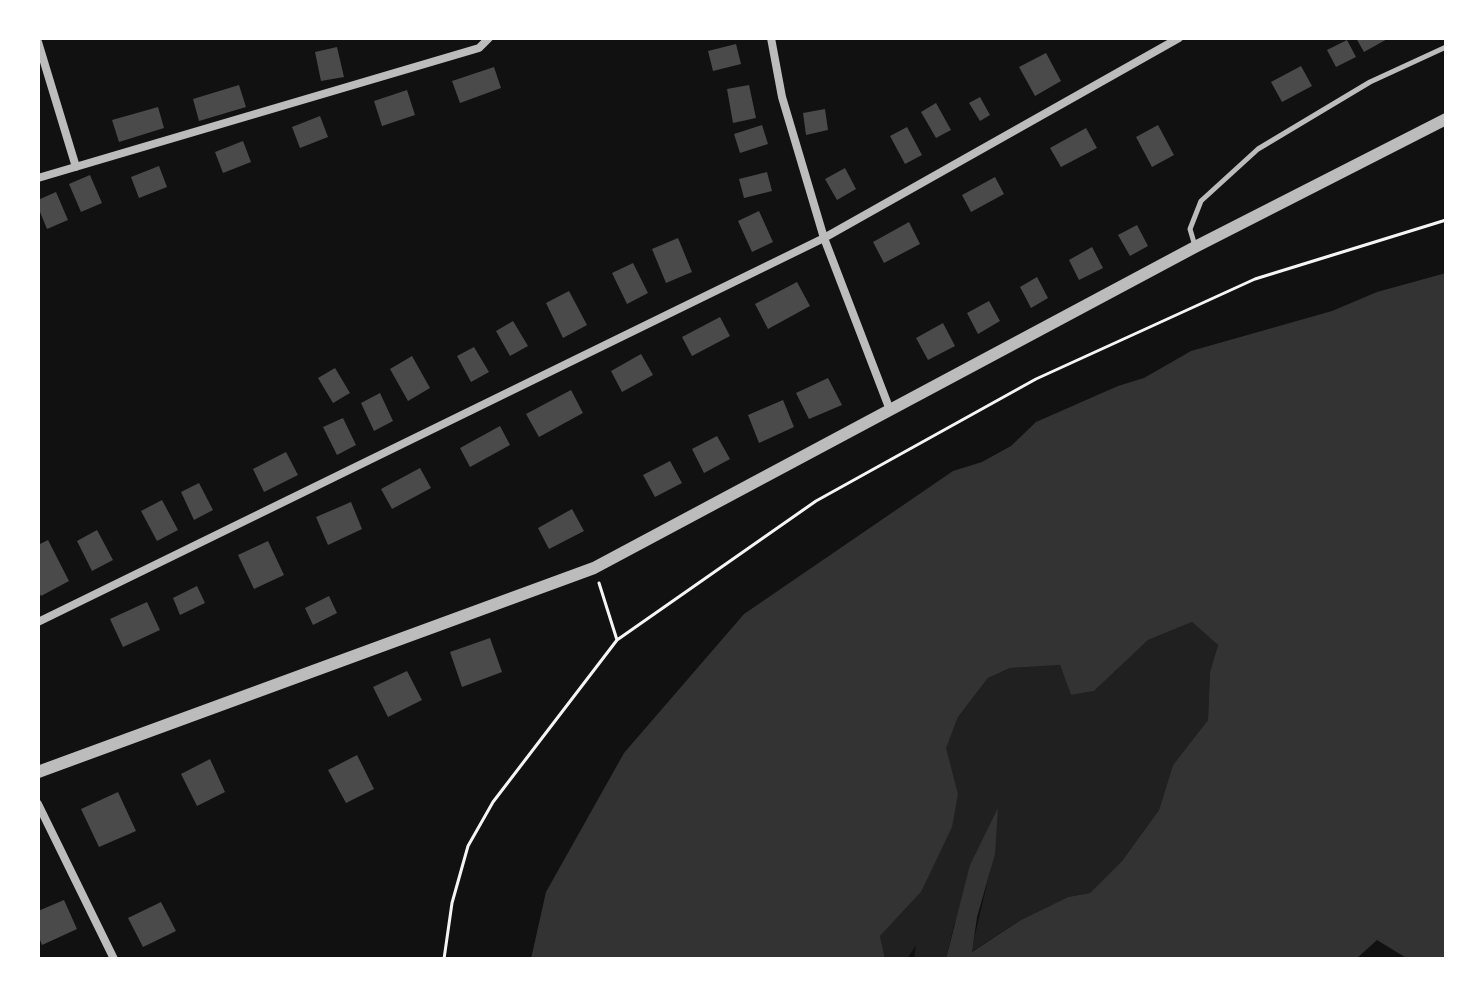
<!DOCTYPE html>
<style>
body{margin:0}
#map{position:relative;width:1484px;height:997px;overflow:hidden;background:#111;font-family:"Fira Sans",sans-serif}
canvas{display:block}
.frame{position:absolute;inset:0;border:40px solid #fff;pointer-events:none}
</style>
<div id="map">
<canvas width="1484" height="997"></canvas>
<div class="frame"></div>
</div>
<script>
const context = document.querySelector('canvas').getContext('2d');
context.lineJoin = 'round';
function fillPath(path, color) { context.fillStyle = color; context.fill(path, 'evenodd'); }
const toPath = rows => new Path2D(rows.map(r => 'M' + r).join(''));
function trace(path, color, width, dash) { context.strokeStyle = color; context.lineWidth = width; context.lineCap = dash ? 'butt' : 'round'; context.setLineDash(dash || []); context.stroke(path); }
const green = toPath([
 [1192,622,1218,645,1210,672,1208,720,1173,765,1159,810,1122,861,1090,893,1068,897,1021,920,971,952,994,854,954,925,946,959,914,959,916,945,907,959,885,959,880,936,921,892,958,794,945,748,958,717,988,678,1010,668,1060,665,1071,695,1094,691,1148,640]
]);
const water = toPath([
 [1446,273,1446,959,1408,959,1377,940,1356,959,946,959,970,865,998,808,995,854,977,917,972,952,1021,920,1068,897,1090,893,1122,861,1159,810,1173,765,1208,720,1210,672,1218,645,1192,622,1148,640,1094,691,1071,695,1060,665,1010,668,988,678,958,717,946,748,958,794,952,827,921,892,880,936,885,959,531,959,546,892,624,753,744,614,953,471,982,462,1011,446,1036,422,1118,386,1144,378,1191,351,1332,311,1377,292]
]);
const building = toPath([
 [1356,38,1389,38,1364,52],
 [1347,40,1356,57,1336,67,1327,50],
 [736,44,741,64,713,71,708,51],
 [337,47,344,77,321,81,315,52],
 [1046,53,1061,81,1035,96,1019,67],
 [1301,66,1312,86,1282,102,1271,82],
 [494,67,501,88,460,103,452,81],
 [239,85,246,107,199,121,193,99],
 [749,85,756,118,733,123,727,89],
 [407,90,415,115,382,126,374,101],
 [980,97,990,115,980,121,969,103],
 [936,103,951,130,936,138,921,112],
 [158,107,164,128,119,142,112,120],
 [825,109,828,130,806,135,803,113],
 [320,116,328,137,300,148,292,127],
 [762,125,768,144,740,153,734,134],
 [1158,125,1174,155,1152,167,1136,137],
 [907,127,922,155,905,164,890,136],
 [1086,128,1097,148,1061,167,1050,148],
 [243,141,251,162,223,173,215,152],
 [159,166,167,187,139,198,131,177],
 [845,168,856,189,837,200,825,179],
 [767,172,772,191,744,198,739,179],
 [90,175,102,203,81,212,69,184],
 [995,177,1004,194,971,212,962,195],
 [56,192,68,220,47,229,38,207,38,200],
 [759,211,773,242,752,252,738,221],
 [909,222,920,244,884,263,873,242],
 [1137,225,1148,246,1130,256,1118,235],
 [678,238,692,272,666,283,652,249],
 [1092,247,1103,268,1079,280,1069,260],
 [633,263,648,293,627,304,612,273],
 [1037,277,1048,298,1031,308,1020,287],
 [797,282,810,306,768,329,755,304],
 [569,291,587,325,563,338,546,303],
 [989,301,1000,321,978,334,967,313],
 [720,317,730,336,692,356,682,337],
 [513,321,528,346,510,356,496,331],
 [943,323,955,346,928,360,916,338],
 [474,347,489,372,471,382,457,356],
 [641,354,653,375,622,392,611,371],
 [412,356,430,388,408,401,390,369],
 [335,368,350,393,333,403,318,378],
 [828,378,842,405,809,419,796,393],
 [571,390,583,413,539,437,526,414],
 [380,393,393,421,374,431,361,403],
 [783,400,794,427,759,443,748,415],
 [343,418,356,445,337,455,323,427],
 [500,426,510,445,470,467,460,448],
 [717,436,730,459,704,473,692,449],
 [286,452,298,475,264,492,253,469],
 [670,461,682,483,655,497,643,475],
 [420,468,431,488,392,509,381,489],
 [199,483,213,510,194,520,181,492],
 [162,500,178,530,157,541,141,511],
 [351,502,362,529,328,545,316,517],
 [572,509,584,531,549,549,538,528],
 [97,530,113,560,92,571,77,541],
 [48,540,69,581,41,596,38,590,38,545],
 [268,541,284,575,254,589,238,555],
 [197,586,205,603,180,615,173,598],
 [329,596,337,613,313,625,305,608],
 [147,602,160,630,123,647,110,619],
 [490,638,502,672,462,687,450,652],
 [407,671,422,700,388,717,373,687],
 [357,755,374,789,346,803,328,770],
 [210,759,225,792,197,806,181,774],
 [118,792,136,831,99,847,81,809],
 [64,900,77,929,42,945,38,935,38,911],
 [161,902,176,931,143,947,128,918]
]);
const path = toPath([
 [617,640,816,501,1036,379,1255,279,1446,220],
 [444,959,452,903,468,846,493,802,617,640,599,583]
]);
const service = toPath([
 [1195,246,1190,229,1201,201,1258,149,1370,82,1446,47]
]);
const minor = toPath([
 [771,38,782,97,824,238,890,410],
 [38,42,76,167],
 [38,178,479,48,489,38],
 [38,622,824,238,1179,38],
 [38,804,114,959]
]);
const tertiary = toPath([
 [38,772,594,568,1195,247,1446,119]
]);
fillPath(green, '#202020');
fillPath(water, '#333');
fillPath(building, '#4a4a4a');
trace(path, '#f5f5f5', 3);
trace(service, '#bcbcbc', 5);
trace(minor, '#bcbcbc', 8);
trace(tertiary, '#bcbcbc', 12);
</script>
